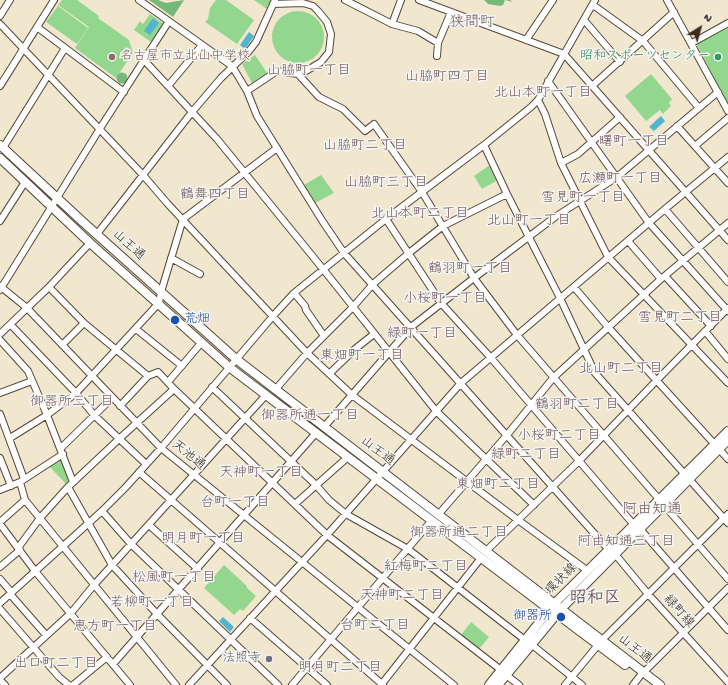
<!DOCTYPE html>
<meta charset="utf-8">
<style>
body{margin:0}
#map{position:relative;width:728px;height:685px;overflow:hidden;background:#f1e6ce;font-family:"Gochi Hand",sans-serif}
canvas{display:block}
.north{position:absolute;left:680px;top:8px;width:40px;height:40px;-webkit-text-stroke:3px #f6f6f2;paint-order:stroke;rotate:37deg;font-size:11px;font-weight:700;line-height:16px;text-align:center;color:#3b2a1e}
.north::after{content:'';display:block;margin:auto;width:14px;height:18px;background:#3b2a1e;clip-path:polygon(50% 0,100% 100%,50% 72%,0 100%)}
</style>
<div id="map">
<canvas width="728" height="685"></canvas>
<div class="north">N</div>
</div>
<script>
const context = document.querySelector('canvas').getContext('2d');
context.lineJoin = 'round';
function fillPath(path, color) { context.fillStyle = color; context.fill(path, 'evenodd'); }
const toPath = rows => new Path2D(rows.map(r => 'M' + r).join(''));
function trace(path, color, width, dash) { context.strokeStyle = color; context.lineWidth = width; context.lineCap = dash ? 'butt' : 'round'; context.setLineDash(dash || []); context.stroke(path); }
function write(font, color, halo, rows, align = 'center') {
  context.font = font + ' "Gochi Hand","Klee One",sans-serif'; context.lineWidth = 3; context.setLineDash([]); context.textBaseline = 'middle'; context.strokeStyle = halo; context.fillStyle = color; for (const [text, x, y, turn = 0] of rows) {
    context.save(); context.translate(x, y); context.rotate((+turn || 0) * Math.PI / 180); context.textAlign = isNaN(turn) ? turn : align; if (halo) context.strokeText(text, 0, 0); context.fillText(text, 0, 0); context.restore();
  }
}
const green = toPath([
 [62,0,77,0,99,16,98,18,129,40,133,53,116,78,75,48,89,27,58,5],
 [216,0,226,0,254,20,237,44,205,22,208,19,210,8],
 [254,0,272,0,267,9],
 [58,6,88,28,77,44,46,22],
 '272 37a26 26 0 1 1 52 0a26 26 0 1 1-52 0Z',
 [150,14,164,24,151,42,134,30,140,21,143,24],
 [728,26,728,104,696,43],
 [255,55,267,73,252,83,242,64],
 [651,74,672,99,669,103,671,106,663,114,660,110,646,121,625,96],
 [490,165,498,180,482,189,474,176],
 [321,175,334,193,315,203,304,185],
 [61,457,71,481,67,485,49,466],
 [224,565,247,586,246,587,256,596,243,611,240,609,234,615,204,588],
 [471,622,489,637,479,649,461,635]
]);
const forest = toPath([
 [149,0,158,0,166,3,184,0,173,17],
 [484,0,510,0,513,2,505,0,503,5,500,6,488,4],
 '116.5 78a5.5 5.5 0 1 1 11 0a5.5 5.5 0 1 1-11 0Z'
]);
const water = toPath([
 [153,18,159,23,150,35,144,31],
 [249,32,254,36,245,49,240,45],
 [661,116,665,121,654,131,649,127],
 [223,617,234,627,230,632,219,621]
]);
const minor = toPath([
 [139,0,232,66,247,91,257,116,323,222,344,253,609,550],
 [345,0,392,24,418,31,438,43],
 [419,0,564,54,728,240],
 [667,0,728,111],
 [593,5,643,41,699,108],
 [0,16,10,0],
 [584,20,620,62],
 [0,24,143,175,167,203,307,353,352,395,518,520,588,571],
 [392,24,401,0],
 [37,27,124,92],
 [526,40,553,0],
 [692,43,728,23],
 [437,56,438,43,451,12],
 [144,60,217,139,323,269,436,411,534,505],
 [298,74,319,97,343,109,365,131,374,124,422,192,474,278,517,335,728,579],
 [548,81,649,223,728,311],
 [0,86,54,0],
 [168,86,202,45],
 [592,86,674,12],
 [247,91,277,71,298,74,306,71,321,62,329,52,331,34,327,22,318,11,313,6,303,3,273,4],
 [538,100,545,114,561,163,608,257,728,383],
 [677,126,728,183],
 [484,145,507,194,560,298,595,373,728,523],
 [695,146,728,118],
 [3,148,65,48],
 [561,163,578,154,620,117],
 [665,209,728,282],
 [386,219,441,303,491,358,634,525],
 [0,221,25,182],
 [97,234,192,112,221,78,249,51,256,42,275,0],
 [628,241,661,279],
 [171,258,200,274],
 [665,276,711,326],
 [0,286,27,308,161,448,454,685],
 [49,287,84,323,148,376],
 [574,287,608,327,728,459],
 [0,290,99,130,169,21],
 [294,293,305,306,306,310,324,336],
 [11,325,76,393,94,415,146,464],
 [136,329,182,366],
 [705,331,728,359],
 [0,334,49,287,90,243],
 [0,340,28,371,47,415,73,482],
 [62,345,84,323],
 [329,374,355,349,374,334],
 [168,382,202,342],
 [212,387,316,485,329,500,346,514,408,549,525,640],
 [275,390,307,353,353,307,373,284,409,253,443,226,507,194],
 [0,393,32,381],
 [120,406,148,376,158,372,174,389,327,535,501,670],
 [0,414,24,479],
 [324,427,411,327,474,278,555,217,617,177,718,92],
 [10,438,47,415,76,393,159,303,161,292,183,219,277,148],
 [61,448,112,398],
 [0,458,11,486],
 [139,472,383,685],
 [20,482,25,500,176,685],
 [68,487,112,565,157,614,227,685],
 [0,490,20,482,63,454],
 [295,504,348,457],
 [102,511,131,544,278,685],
 [438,515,507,435,553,378,661,279,728,223],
 [0,522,25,500],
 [0,524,35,571,130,685],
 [149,525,198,569],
 [640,529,728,630],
 [18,548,40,518,68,487,119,439,174,389],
 [486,551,579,461,657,380,728,308],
 [615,554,648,594,728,682],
 [0,567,20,550],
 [0,579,12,593],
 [10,594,46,635],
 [0,603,102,511,125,488,161,448,273,316,294,293,386,219,484,145,531,107,538,100,595,0],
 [0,609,59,677,69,685],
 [250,618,327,685],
 [602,640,728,514],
 [531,644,582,685],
 [113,664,316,433],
 [644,672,728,588],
 [506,675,519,685],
 [0,678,71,613,94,585,266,395],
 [0,680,5,685],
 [73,685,107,657],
 [189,685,327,535,461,383,665,209,728,157],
 [292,685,432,520],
 [381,685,481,558],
 [565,685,598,645],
 [633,685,640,676]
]);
const major = toPath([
 [0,145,83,222,236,359,660,685],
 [0,158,90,243,229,367,550,610,557,614,625,665],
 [489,685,554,604,728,431],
 [498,685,561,609,728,440]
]);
const markers = [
 [112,57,4,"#8d6e63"],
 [718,57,4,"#2e9e5b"],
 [175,320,5,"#1a4fb4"],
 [561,617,5,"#1a4fb4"],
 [269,659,4,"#6b7280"]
];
const educationNames = [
 ["名古屋市立北山中学校",120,57]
];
const leisureNames = [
 ["昭和スポーツセンター",710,57]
];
const streetNames = [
 ["山王通",128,246,42],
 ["山王通",377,452,37],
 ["天池通",188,456,39],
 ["環状線",562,580,-45],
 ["緑町線",678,612,48],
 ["山王通",634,650,38]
];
const transitNames = [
 ["荒畑",184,320],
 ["御器所",552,617,"right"]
];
const worshipNames = [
 ["法照寺",261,659]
];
const neighbourhoodNames = [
 ["山脇町一丁目",309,72],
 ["山脇町四丁目",447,78],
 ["北山本町一丁目",543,94],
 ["曙町一丁目",634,143],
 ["山脇町二丁目",365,147],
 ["広瀬町一丁目",620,180],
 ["山脇町三丁目",386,184],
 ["鶴舞四丁目",215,196],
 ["雪見町一丁目",583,199],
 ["北山本町二丁目",420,215],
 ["北山町一丁目",529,222],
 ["鶴羽町一丁目",470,270],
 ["小桜町一丁目",445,300],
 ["雪見町二丁目",680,319],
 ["緑町一丁目",422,335],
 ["東畑町一丁目",362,357],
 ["北山町二丁目",621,370],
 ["御器所三丁目",72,403],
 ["鶴羽町二丁目",577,406],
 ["御器所通一丁目",310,417],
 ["小桜町二丁目",559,437],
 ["緑町二丁目",526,456],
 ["天神町一丁目",261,474],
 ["東畑町二丁目",498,486],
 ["台町一丁目",235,504],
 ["御器所通二丁目",459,534],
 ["明月町一丁目",203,540],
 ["阿由知通三丁目",626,543],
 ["紅梅町二丁目",426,568],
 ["松風町一丁目",174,579],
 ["天神町二丁目",402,597],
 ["若柳町一丁目",152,604],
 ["台町二丁目",375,627],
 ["恵方町一丁目",115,628],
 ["出口町二丁目",56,665],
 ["明月町二丁目",340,669]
];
const quarterNames = [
 ["狭間町",472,24],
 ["阿由知通",652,511]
];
const districtNames = [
 ["昭和区",595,599]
];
fillPath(green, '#93d78f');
fillPath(forest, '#76b87a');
fillPath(water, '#51b4d0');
trace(minor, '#564638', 8);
trace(major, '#564638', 10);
trace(minor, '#fff', 6);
trace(major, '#fff', 8);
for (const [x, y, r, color] of markers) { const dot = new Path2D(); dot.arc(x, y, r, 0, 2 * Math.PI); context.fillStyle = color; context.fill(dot); trace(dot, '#f6f6f2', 1.5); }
write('13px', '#785e54', '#f6f6f2', educationNames, 'left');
write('13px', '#27864d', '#f6f6f2', leisureNames, 'right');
write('13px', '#3b2a1e', '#f6f6f2', streetNames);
write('13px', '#164399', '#f6f6f2', transitNames, 'left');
write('13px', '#5b616d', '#f6f6f2', worshipNames, 'right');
write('14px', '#745862', '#f6f6f2', neighbourhoodNames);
write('15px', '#745862', '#f6f6f2', quarterNames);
write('bold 17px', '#745862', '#f6f6f2', districtNames);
</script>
